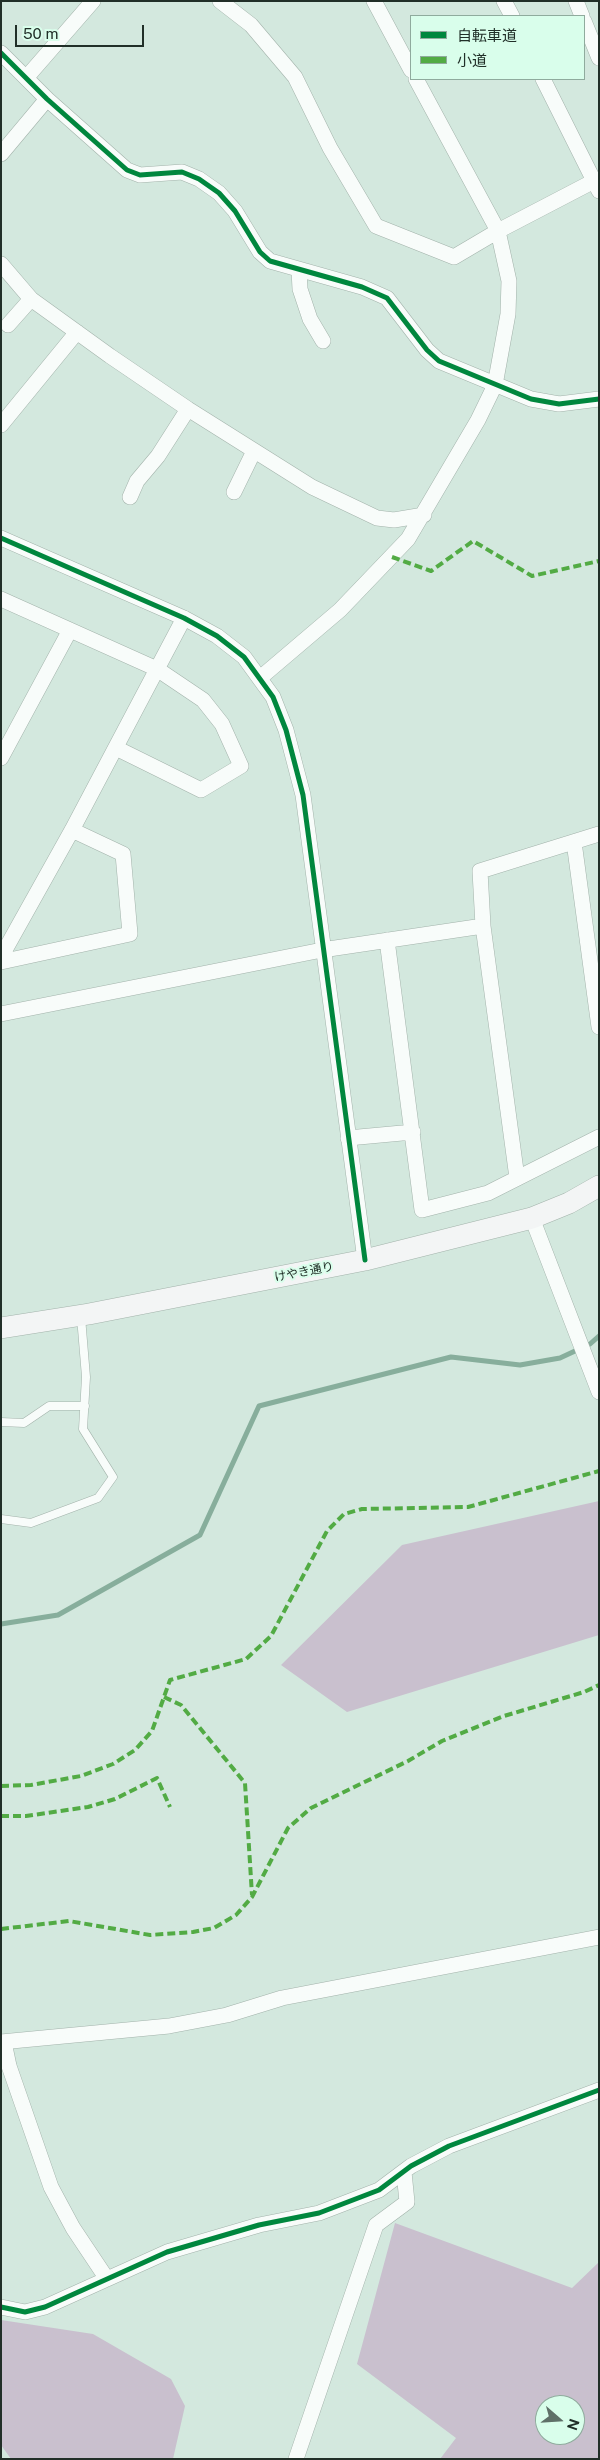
<!DOCTYPE html>
<meta charset="utf-8">
<style>
body{margin:0}
#map{position:relative;width:600px;height:2460px;overflow:hidden;background:#d3e8de;font-family:"Public Sans","Noto Sans JP",sans-serif}
canvas{display:block}
.frame{position:absolute;inset:0;border:2px solid #212f28;pointer-events:none}
.legend{position:absolute;left:410px;top:15px;width:175px;height:65px;box-sizing:border-box;background:#d9feeb;border:1px solid #8fab9d;margin:0;padding:6px 9px;list-style:none;font-size:15px;color:#212f28}
.legend li{display:flex;align-items:center;gap:10px;height:25px}
.legend b{width:25px;border:1px solid #8fab9d}
.north{position:absolute;left:535px;top:2395px;width:50px;height:50px;box-sizing:border-box;background:#d9feeb;border:1px solid #8fab9d;border-radius:50%;rotate:109deg;font-size:14px;font-weight:700;line-height:20px;text-align:center;color:#212f28}
.north::after{content:'';display:block;margin:auto;width:18px;height:22px;background:#5f7068;clip-path:polygon(50% 0,100% 100%,50% 72%,0 100%)}
.scale{position:absolute;left:15px;top:25px;width:129px;height:22px;box-sizing:border-box;border:2px solid #212f28;border-top:0;padding-left:6px;font-size:15px;line-height:18px;white-space:nowrap;color:#212f28;-webkit-text-stroke:4px #d9feeb;paint-order:stroke}
</style>
<div id="map">
<canvas width="600" height="2460"></canvas>
<div class="frame"></div>
<ul class="legend">
<li><b style="height:6px;background:#00873e"></b>自転車道</li>
<li><b style="height:6px;background:#52ab44"></b>小道</li>
</ul>
<div class="north">N</div>
<div class="scale">50 m</div>
</div>
<script>
const context = document.querySelector('canvas').getContext('2d');
context.lineJoin = 'round';
function fillPath(path, color) { context.fillStyle = color; context.fill(path, 'evenodd'); }
const toPath = rows => new Path2D(rows.map(r => 'M' + r).join(''));
function trace(path, color, width, dash) { context.strokeStyle = color; context.lineWidth = width; context.lineCap = dash ? 'butt' : 'round'; context.setLineDash(dash || []); context.stroke(path); }
function write(font, color, halo, rows, align = 'center') {
  context.font = font + ' "Public Sans","Noto Sans JP",sans-serif'; context.lineWidth = 4; context.setLineDash([]); context.textBaseline = 'middle'; context.strokeStyle = halo; context.fillStyle = color; for (const [text, x, y, turn = 0] of rows) {
    context.save(); context.translate(x, y); context.rotate((+turn || 0) * Math.PI / 180); context.textAlign = isNaN(turn) ? turn : align; if (halo) context.strokeText(text, 0, 0); context.fillText(text, 0, 0); context.restore();
  }
}
const forest = toPath([
 [599,1501,599,1635,347,1712,281,1665,402,1545],
 [395,2223,572,2288,599,2262,599,2459,440,2459,456,2438,357,2364],
 [545,2405,575,2405,575,2435,545,2435],
 [1,2320,93,2334,171,2379,185,2406,173,2459,11,2459,1,2445]
]);
const stream = toPath([
 [1,1624,58,1615,200,1535,259,1406,451,1357,520,1365,560,1358,590,1344,599,1336]
]);
const lane = toPath([
 [1,1422,24,1423,49,1406,85,1406],
 [1,1519,31,1523,98,1498,113,1477,83,1429,86,1377,81,1317]
]);
const street = toPath([
 [220,1,251,25,295,77,330,148,376,226,454,257,498,231,594,181],
 [374,1,411,70],
 [504,1,512,16],
 [576,1,582,16],
 [584,21,599,58],
 [1,53,47,99,127,170,140,175,182,172,199,179,219,193,235,211,260,252,270,261,362,287,387,298,427,350,439,361,531,399,559,404,599,399],
 [26,78,93,1],
 [543,79,599,191],
 [1,154,47,99],
 [1,264,31,299,110,356,188,409,312,487,377,518,394,520,424,515],
 [299,270,300,289,310,319,323,341],
 [8,325,31,299],
 [1,425,77,332],
 [234,492,254,451],
 [130,497,137,481,158,456,188,409],
 [1,538,184,618,217,636,244,657,273,697,286,730,303,795,365,1260],
 [1,599,157,669,203,700,222,724,241,766,201,790,116,748],
 [260,678,340,610,408,539,478,420,495,385,508,314,509,281,498,231,416,79],
 [1,758,70,630],
 [574,842,599,1027],
 [387,940,422,1210,488,1193,599,1137],
 [1,957,72,830,184,618],
 [1,962,130,934,123,854,72,830],
 [1,1014,322,950,483,926],
 [348,1138,413,1132],
 [517,1178,483,926,480,871,599,834],
 [532,1218,599,1392],
 [1,2042,169,2026,227,2015,282,1998,599,1937],
 [4,2042,9,2066,51,2187,73,2228,107,2279],
 [1,2307,25,2312,45,2307,167,2252,259,2225,319,2213,379,2190,411,2166,449,2146,599,2090],
 [296,2459,376,2225,407,2202,404,2172]
]);
const secondary = toPath([
 [1,1328,89,1314,365,1260,532,1218,569,1203,599,1186]
]);
const quiet = toPath([
 [392,557,431,571,473,541,532,576,599,561],
 [164,1697,181,1705,245,1783,252,1895],
 [1,1786,31,1785,81,1776,113,1764,135,1750,152,1731,170,1680,246,1659,271,1636,327,1531,344,1514,362,1509,468,1507,599,1471],
 [1,1816,26,1816,88,1807,115,1799,157,1778,170,1807],
 [1,1929,69,1921,150,1935,193,1932,214,1928,236,1915,252,1897,288,1828,311,1808,408,1761,442,1741,504,1716,584,1692,599,1685]
]);
const cycleway = toPath([
 [1,53,47,99,127,170,140,175,182,172,199,179,219,193,235,211,260,252,270,261,362,287,387,298,427,350,439,361,531,399,559,404,599,399],
 [1,538,184,618,217,636,244,657,273,697,286,730,303,795,365,1260],
 [1,2307,25,2312,45,2307,167,2252,259,2225,319,2213,379,2190,411,2166,449,2146,599,2090]
]);
const streetNames = [
 ["けやき通り",304,1272,-11]
];
fillPath(forest, '#c9c0ce');
trace(stream, '#87ae9c', 5);
trace(lane, '#a2b2aa', 9);
trace(street, '#a2b2aa', 16);
trace(secondary, '#a2b2aa', 22);
trace(lane, '#f8fcfa', 8);
trace(street, '#f8fcfa', 15);
trace(secondary, '#f3f5f5', 21);
trace(quiet, '#52ab44', 4, [8, 4]);
trace(cycleway, '#00873e', 5);
write('12px', '#212f28', '#d9feeb', streetNames);
</script>
